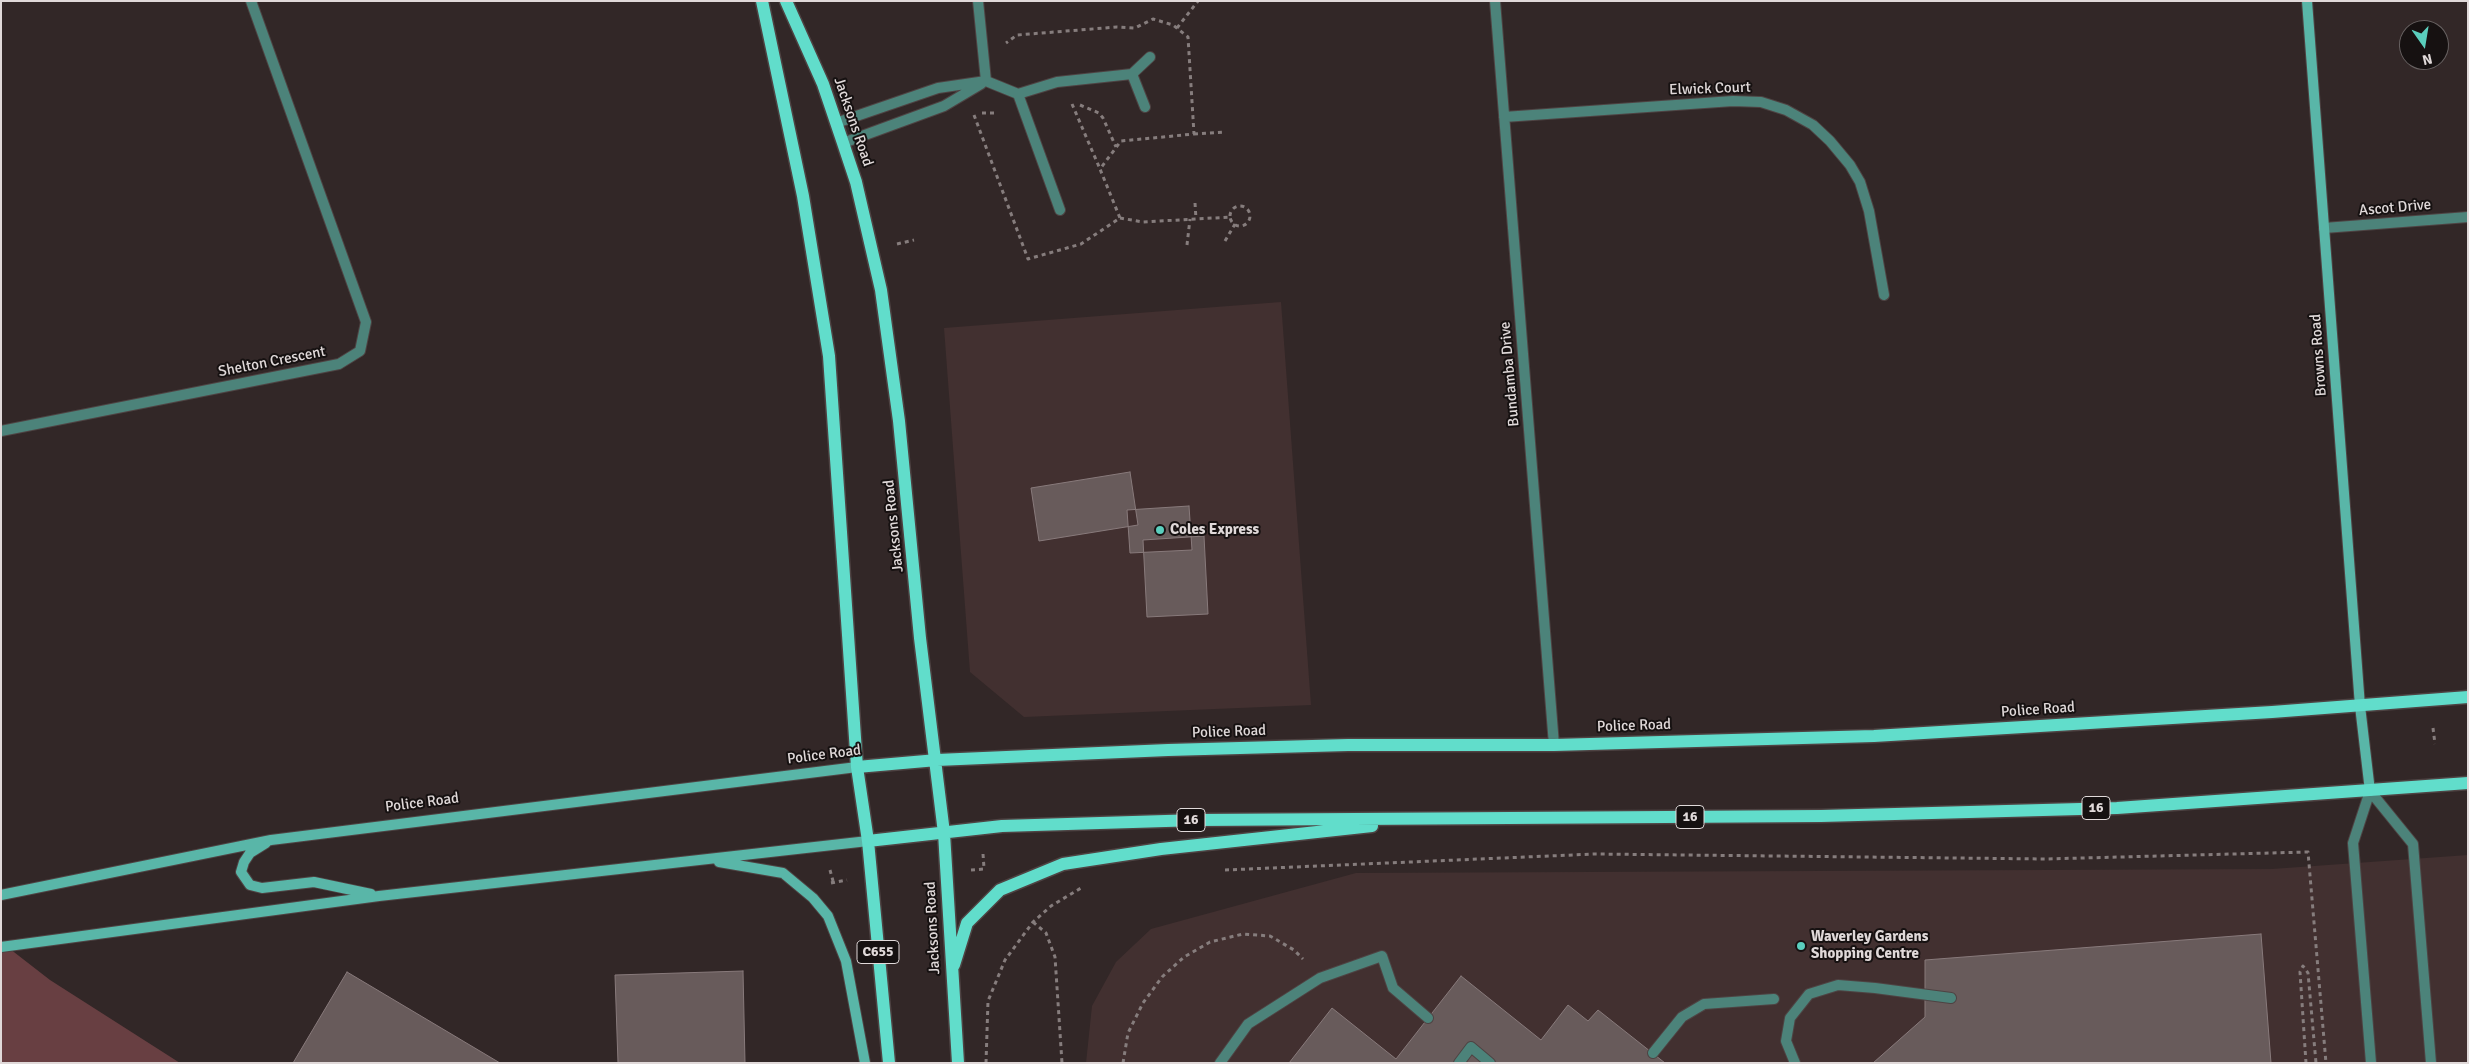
<!DOCTYPE html>
<style>
body{margin:0}
#map{position:relative;width:2469px;height:1064px;overflow:hidden;background:#322727;font-family:Signika,sans-serif}
canvas{display:block}
.frame{position:absolute;inset:0;border:2px solid #e0d9d9;pointer-events:none}
.north{position:absolute;left:2399px;top:20px;width:50px;height:50px;box-sizing:border-box;background:#161111;border:1px solid #676161;border-radius:50%;rotate:167deg;font-size:14px;font-weight:700;line-height:20px;text-align:center;color:#e0d9d9}
.north::after{content:'';display:block;margin:auto;width:18px;height:22px;background:#5acebd;clip-path:polygon(50% 0,100% 100%,50% 72%,0 100%)}
</style>
<div id="map">
<canvas width="2469" height="1064"></canvas>
<div class="frame"></div>
<div class="north">N</div>
</div>
<script>
const context = document.querySelector('canvas').getContext('2d');
context.lineJoin = 'round';
function fillPath(path, color) { context.fillStyle = color; context.fill(path, 'evenodd'); }
const toPath = rows => new Path2D(rows.map(r => 'M' + r).join(''));
function trace(path, color, width, dash) { context.strokeStyle = color; context.lineWidth = width; context.lineCap = dash ? 'butt' : 'round'; context.setLineDash(dash || []); context.stroke(path); }
function write(font, color, halo, rows, align = 'center') {
  context.font = font + ' Signika,sans-serif'; context.lineWidth = 4; context.setLineDash([]); context.textBaseline = 'middle'; context.strokeStyle = halo; context.fillStyle = color; for (const [text, x, y, turn = 0] of rows) {
    context.save(); context.translate(x, y); context.rotate((+turn || 0) * Math.PI / 180); context.textAlign = isNaN(turn) ? turn : align; if (halo) context.strokeText(text, 0, 0); context.fillText(text, 0, 0); context.restore();
  }
}
const built = toPath([
 [1281,302,1311,705,1024,717,970,672,944,328],
 [2468,855,2468,1063,1086,1063,1092,1006,1116,962,1151,929,1356,873,2272,869]
]);
const green = toPath([
 [1,942,50,980,180,1063,1,1063]
]);
const building = toPath([
 [1130,472,1138,525,1039,541,1031,488,1130,472],
 [1189,506,1192,550,1130,553,1127,510,1189,506],
 [1204,536,1208,614,1147,617,1143,540,1204,536],
 [2261,934,2271,1063,1873,1063,1925,1017,1925,960,2261,934],
 [743,971,745,1063,618,1063,615,975,743,971],
 [347,972,500,1063,293,1063,347,972],
 [1461,976,1541,1040,1568,1005,1588,1021,1598,1010,1665,1063,1289,1063,1332,1008,1396,1059,1461,976]
]);
const path = toPath([
 [1177,28,1198,1],
 [1072,104,1100,169],
 [1080,105,1099,113,1103,118,1116,147],
 [982,113,995,113],
 [974,115,1028,259,1081,244,1120,218,1100,169,1121,141,1194,134,1188,37,1173,25,1153,19,1135,28,1117,27,1017,35,1006,43],
 [1194,134,1224,132],
 [1195,203,1196,219],
 '1230 216a10 10 0 1 1 20 0a10 10 0 1 1-20 0Z',
 [1120,218,1143,222,1231,217],
 [1225,241,1235,224],
 [897,244,914,240],
 [1187,245,1190,219],
 [2433,728,2435,744],
 [983,854,984,868],
 [830,870,833,881],
 [971,870,984,869],
 [1225,870,1595,854,2045,859,2308,852,2326,1063],
 [831,883,847,880],
 [1033,922,1046,933,1055,957,1062,1063],
 [986,1063,988,1001,1005,960,1033,922,1051,906,1081,888],
 [1123,1063,1128,1033,1143,1003,1162,977,1184,957,1210,942,1243,934,1270,936,1294,950,1303,959],
 [2306,1063,2300,972,2303,966,2308,973,2316,1063]
]);
const lane = toPath([
 [978,1,986,81],
 [1132,74,1145,107],
 [1018,94,1060,210],
 [836,123,938,88,986,81,1018,94,1057,82,1132,74,1150,57],
 [843,143,944,106,981,84],
 [2370,791,2413,844,2431,1063],
 [2370,791,2353,843,2371,1063],
 [1653,1053,1682,1017,1704,1004,1774,999],
 [1220,1063,1248,1024,1320,978,1382,956,1393,988,1428,1018],
 [1459,1063,1471,1047,1490,1063],
 [1795,1063,1786,1041,1790,1018,1809,994,1838,985,1875,988,1951,998]
]);
const street = toPath([
 [1495,1,1554,745],
 [1504,117,1733,101,1761,102,1786,110,1813,125,1830,141,1850,165,1860,182,1869,211,1884,295],
 [2324,228,2468,217],
 [1,431,339,364,360,351,366,322,251,1]
]);
const secondary = toPath([
 [2307,1,2360,706,2370,791],
 [266,843,250,853,244,862,241,872,250,885,262,888,314,882,371,894],
 [719,862,783,873,813,898,828,916,846,961,865,1063],
 [1,895,271,840,857,767],
 [1,947,379,896,868,841]
]);
const primary = toPath([
 [762,1,803,196,829,356,857,767,868,841,889,1063],
 [786,1,823,84,843,143,856,182,881,290,899,421,920,638,944,833,958,1063],
 [857,767,937,760,1168,750,1348,745,1554,745,1874,736,2272,712,2468,697],
 [868,841,1002,826,1198,820,1821,816,2117,808,2468,783],
 [954,965,967,923,1000,890,1063,864,1161,849,1372,826]
]);
const markers = [
 [1160,530,5,"#5acebd"],
 [1801,946,5,"#5acebd"]
];
const shields = [
 [2096,808,28],
 [1690,817,28],
 [1191,820,28],
 [878,952,42]
];
const shieldNames = [
 ["16",2096,808],
 ["16",1690,817],
 ["16",1191,820],
 ["C655",878,952]
];
const streetNames = [
 ["Elwick Court",1710,89,-2],
 ["Jacksons Road",853,122,71],
 ["Ascot Drive",2395,208,-5],
 ["Browns Road",2319,355,-94],
 ["Shelton Crescent",272,362,-11],
 ["Bundamba Drive",1510,374,-95],
 ["Jacksons Road",894,526,-96],
 ["Police Road",2038,710,-4],
 ["Police Road",1634,726,-2],
 ["Police Road",1229,732,-2],
 ["Police Road",824,755,-7],
 ["Police Road",422,803,-7],
 ["Jacksons Road",933,928,-93]
];
const poiNames = [
 ["Coles Express",1170,530],
 ["Waverley Gardens",1811,937],
 ["Shopping Centre",1811,954]
];
fillPath(built, '#423030');
fillPath(green, '#683f42');
fillPath(building, '#685b5b');
trace(building, '#887a7b', 1);
trace(lane, '#4e4343', 12);
trace(street, '#4e4343', 12);
trace(secondary, '#4e4343', 12);
trace(primary, '#4e4343', 15);
trace(path, '#867d7d', 3, [4, 4]);
trace(lane, '#4c837a', 10);
trace(street, '#4c837a', 10);
trace(secondary, '#59b6a8', 10);
trace(primary, '#61ddcb', 12);
for (const [x, y, r, color] of markers) { const dot = new Path2D(); dot.arc(x, y, r, 0, 2 * Math.PI); context.fillStyle = color; context.fill(dot); trace(dot, '#161111', 2); }
for (const [x, y, w] of shields) { const box = new Path2D(); box.roundRect(x - w / 2, y - 11.5, w, 23, 4); context.fillStyle = '#161111'; context.fill(box); trace(box, '#e0d9d9', 1); }
write('bold 14px', '#e0d9d9', null, shieldNames);
write('15px', '#e0d9d9', '#161111', streetNames);
write('bold 15px', '#e0d9d9', '#161111', poiNames, 'left');
</script>
